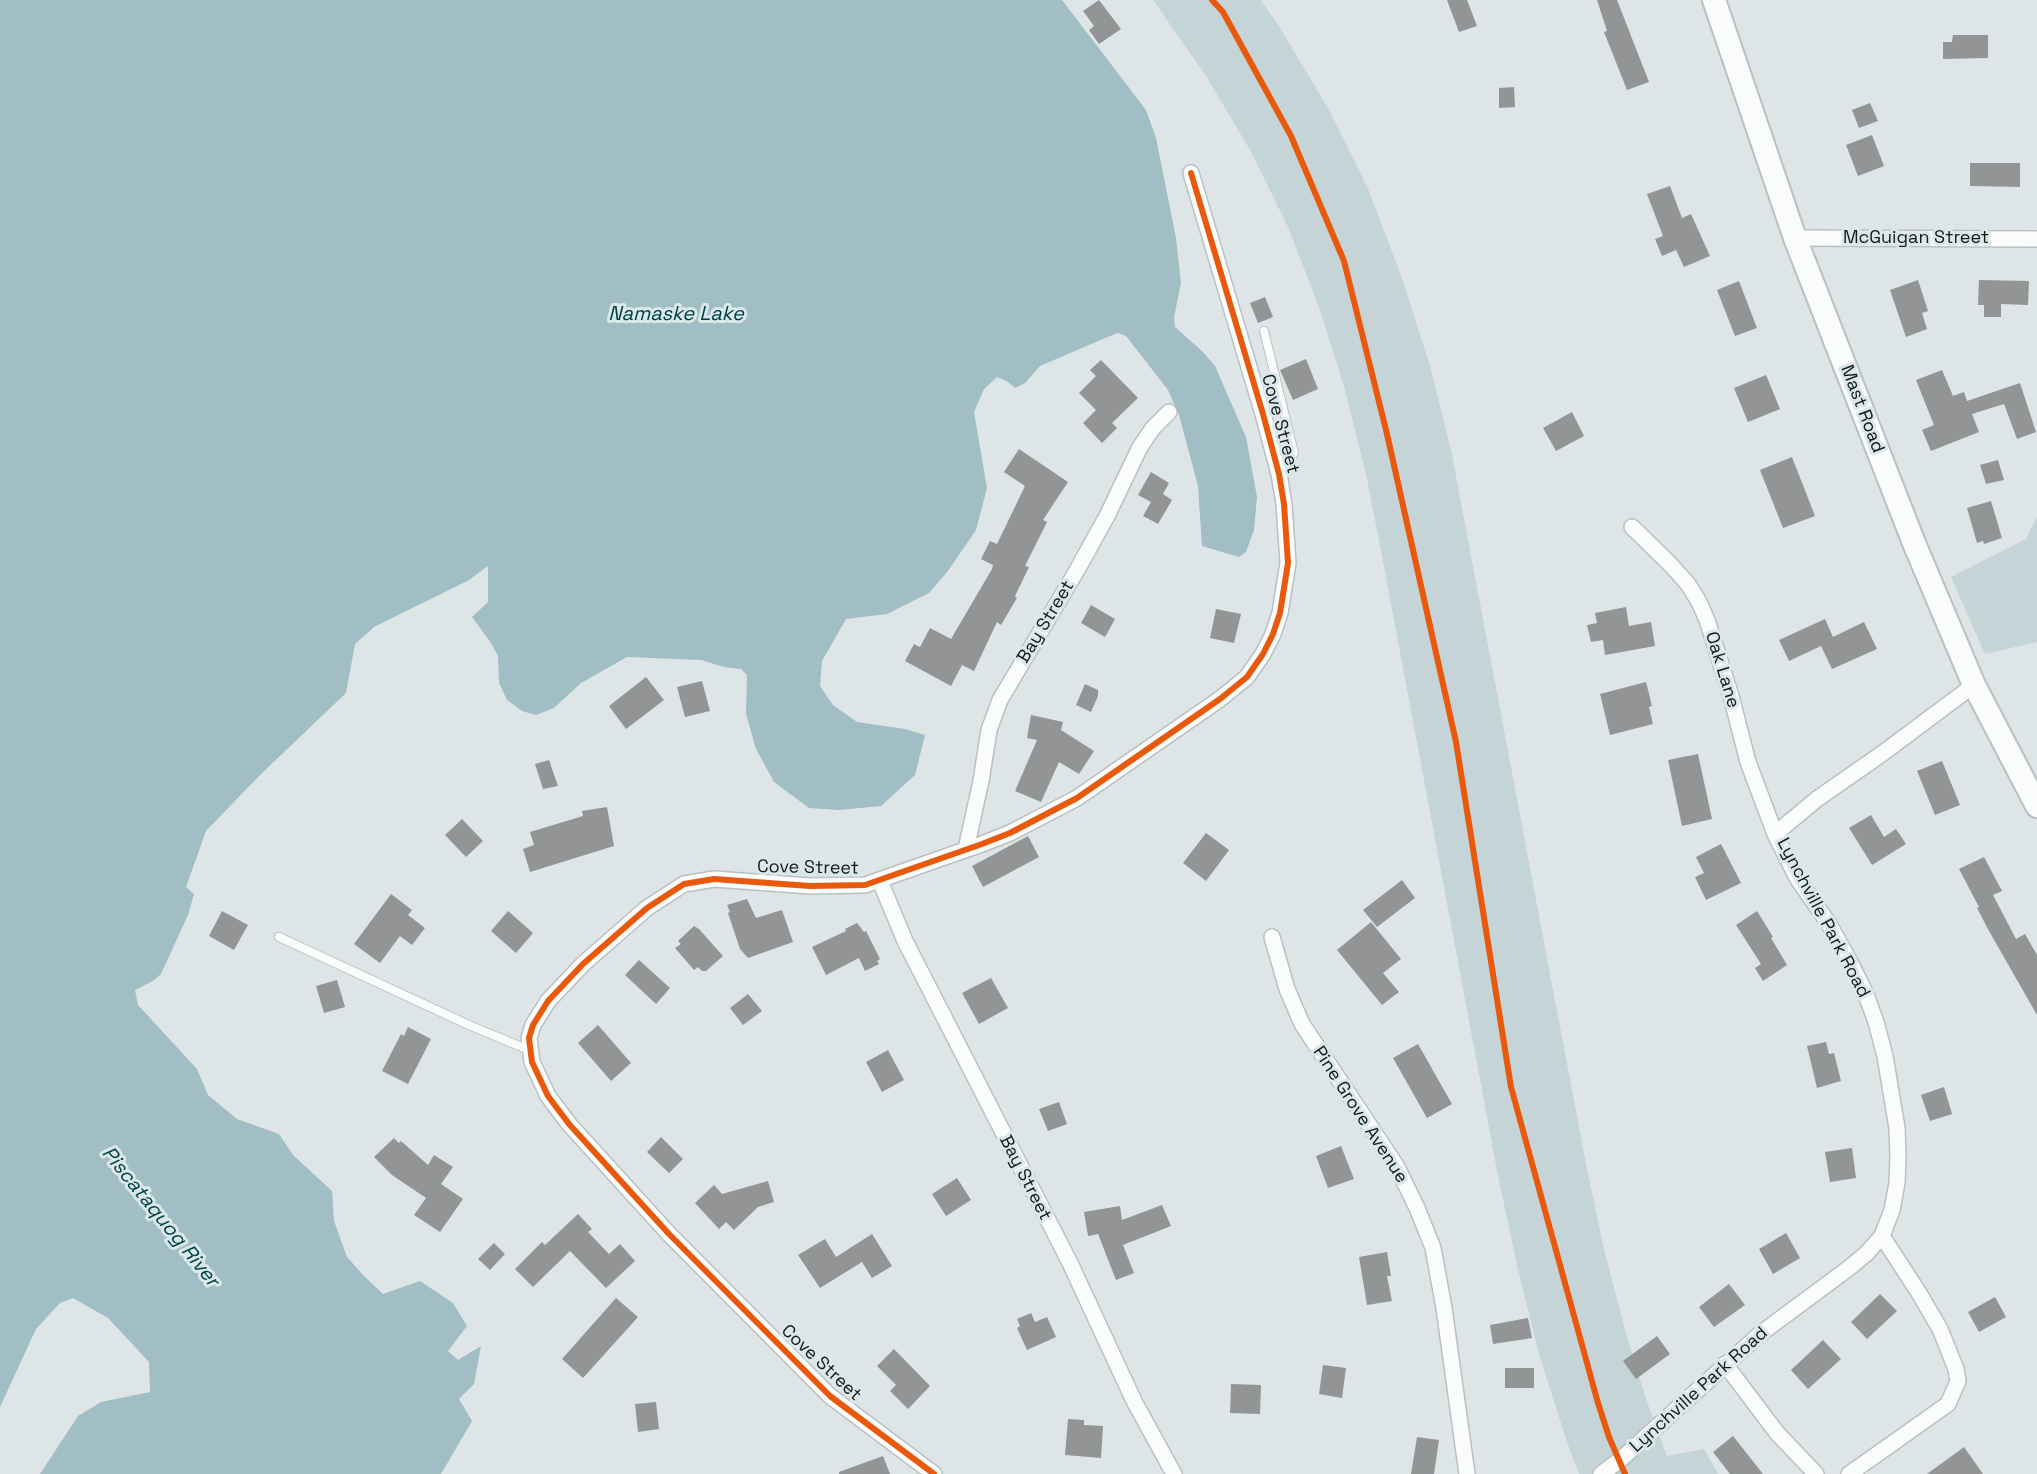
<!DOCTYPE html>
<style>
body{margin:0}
canvas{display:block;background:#dee5e6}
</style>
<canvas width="2037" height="1474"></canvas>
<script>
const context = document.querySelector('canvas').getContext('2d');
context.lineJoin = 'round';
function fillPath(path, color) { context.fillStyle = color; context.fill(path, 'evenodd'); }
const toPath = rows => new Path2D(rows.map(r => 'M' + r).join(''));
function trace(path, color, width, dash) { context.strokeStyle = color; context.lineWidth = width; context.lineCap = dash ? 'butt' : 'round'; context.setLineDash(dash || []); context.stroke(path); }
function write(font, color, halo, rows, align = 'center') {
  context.font = font + ' "Space Grotesk",sans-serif'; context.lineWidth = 6; context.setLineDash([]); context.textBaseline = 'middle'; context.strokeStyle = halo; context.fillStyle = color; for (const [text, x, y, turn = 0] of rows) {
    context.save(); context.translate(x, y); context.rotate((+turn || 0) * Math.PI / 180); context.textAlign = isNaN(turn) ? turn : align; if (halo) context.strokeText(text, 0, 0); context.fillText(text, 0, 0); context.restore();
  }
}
const green = toPath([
 [1153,0,1261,0,1280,28,1328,108,1369,191,1402,278,1430,366,1452,455,1585,1159,1603,1245,1625,1330,1647,1402,1667,1456,1704,1449,1718,1474,1579,1474,1567,1442,1539,1354,1517,1265,1498,1176,1383,561,1366,474,1345,390,1319,307,1288,227,1250,150,1206,76],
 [2037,517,2037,642,1985,654,1951,577,2026,539]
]);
const water = toPath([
 [0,0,1062,0,1146,110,1156,138,1176,238,1181,283,1174,317,1175,327,1202,351,1215,366,1246,437,1257,497,1254,530,1246,552,1239,557,1202,546,1198,486,1179,415,1168,390,1126,336,1118,333,1110,336,1040,366,1025,383,1015,388,1008,382,997,377,984,389,974,412,987,488,976,530,948,571,929,593,887,614,846,619,822,661,820,686,833,705,857,722,905,729,925,735,915,775,881,806,839,810,809,808,774,782,756,749,746,714,747,675,741,669,724,667,701,660,627,657,581,683,554,708,536,715,522,711,507,700,499,683,498,656,491,643,472,617,488,602,488,566,469,580,374,627,355,644,346,693,259,776,206,831,186,887,194,894,188,915,161,974,153,981,135,990,138,1005,197,1069,208,1095,237,1119,279,1134,293,1155,332,1191,334,1221,347,1257,364,1276,383,1294,420,1281,453,1303,467,1326,448,1351,458,1360,481,1346,474,1384,459,1399,472,1421,441,1474,40,1474,78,1416,101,1402,150,1392,149,1362,108,1318,73,1298,60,1303,36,1329,0,1407]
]);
const building = toPath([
 [1099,0,1121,29,1099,44,1089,30,1094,26,1083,11],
 [1447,0,1467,0,1477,26,1459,32],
 [1597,0,1617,0,1649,82,1627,90,1604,32,1607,31],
 [1953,35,1988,35,1988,58,1943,59,1943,42,1952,42],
 [1514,87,1515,107,1499,108,1499,88],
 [1870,103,1878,121,1859,128,1852,110],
 [1872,135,1884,166,1858,176,1846,145],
 [1970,163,2020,163,2020,187,1970,186],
 [1670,186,1682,218,1691,214,1710,256,1684,267,1676,250,1662,256,1655,239,1663,236,1647,194],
 [1918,280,1928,311,1922,313,1927,329,1906,337,1890,290],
 [1979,280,2029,281,2028,305,2001,304,2001,317,1984,317,1984,305,1978,305],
 [1739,281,1757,328,1735,336,1717,290],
 [1265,297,1273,317,1258,323,1250,303],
 [1306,359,1318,389,1293,400,1280,370],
 [1101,360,1138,398,1112,423,1117,428,1102,443,1083,423,1096,410,1079,393,1096,376,1090,370],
 [1942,370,1953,396,1964,392,1967,401,2020,383,2036,432,2017,439,2004,404,1972,414,1979,432,1931,451,1922,430,1934,425,1916,380],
 [1766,375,1780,409,1748,422,1734,388],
 [1572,412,1584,436,1556,451,1543,428],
 [1019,449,1068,482,1043,520,1047,522,1025,566,1029,567,1015,596,1017,598,1001,625,997,622,974,671,962,665,951,686,905,661,914,644,920,647,930,628,951,639,992,569,993,565,981,559,990,541,997,544,1025,486,1004,472],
 [1792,457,1815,516,1783,528,1760,470],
 [1998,460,2004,480,1986,484,1980,465],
 [1151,472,1169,483,1163,494,1172,500,1158,524,1143,516,1151,502,1138,495],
 [1991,501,2002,538,1984,544,1983,541,1977,543,1967,508],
 [1091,605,1115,619,1105,637,1081,623],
 [1626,607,1629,626,1651,622,1655,646,1605,655,1603,640,1591,642,1587,625,1597,623,1595,613],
 [1216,609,1241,614,1234,643,1210,638],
 [1825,619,1833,637,1864,622,1877,649,1832,669,1821,646,1789,661,1779,640],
 [646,677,664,700,626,729,609,706],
 [702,681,710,711,685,717,677,687],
 [1646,682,1652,706,1649,707,1653,724,1610,735,1600,694],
 [1085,684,1098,690,1098,696,1091,712,1076,705],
 [1031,715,1063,722,1061,730,1094,751,1079,774,1059,762,1041,802,1015,791,1037,740,1027,738],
 [1698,754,1712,819,1682,826,1668,760],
 [549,760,558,786,543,789,535,764],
 [1942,761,1960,805,1935,815,1917,771],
 [607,807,614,846,530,872,523,849,534,845,530,832,583,816,582,811],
 [1871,815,1884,837,1896,829,1906,844,1872,865,1849,828],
 [462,819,483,841,466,857,445,835],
 [1206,833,1229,850,1206,881,1183,863],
 [1028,836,1039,857,983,887,972,866],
 [1721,844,1741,883,1706,900,1695,877,1704,873,1696,857],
 [1984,857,2002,891,1993,895,2016,939,2025,934,2037,955,2037,1015,1989,931,1977,908,1979,907,1959,869],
 [1402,880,1415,898,1377,927,1363,910],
 [391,894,412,910,408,915,425,928,412,945,400,936,380,963,354,944],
 [747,899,756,918,782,910,793,942,748,958,740,949,728,913,730,912,727,905],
 [222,911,248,925,234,950,209,936],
 [508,911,533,933,516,953,491,931],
 [1757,911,1773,937,1771,938,1787,965,1763,981,1755,968,1761,964,1736,925],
 [1371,922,1401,959,1383,973,1399,992,1382,1005,1337,950],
 [857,923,864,932,866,931,880,959,877,961,879,964,865,971,859,958,826,975,812,947,846,931,845,929],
 [694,926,699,929,723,956,706,971,702,971,698,967,694,970,675,948,681,944,678,941],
 [639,960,670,988,656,1004,625,975],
 [991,978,1008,1008,979,1024,962,993],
 [337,980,345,1007,324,1013,316,986],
 [748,994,762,1011,743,1025,730,1008],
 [598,1025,631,1063,611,1081,578,1043],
 [408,1027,431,1039,408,1084,382,1071,401,1034,404,1036],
 [1826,1042,1829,1054,1834,1053,1841,1081,1817,1088,1807,1046],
 [1418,1044,1452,1104,1427,1118,1393,1058],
 [888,1050,904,1080,882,1092,866,1062],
 [1944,1087,1952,1114,1930,1121,1921,1095],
 [1059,1102,1067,1124,1048,1131,1039,1109],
 [661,1137,683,1159,669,1173,647,1152],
 [394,1138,399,1143,401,1141,428,1165,434,1155,453,1167,441,1184,463,1199,440,1232,414,1215,426,1198,392,1175,374,1157],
 [1341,1146,1354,1179,1328,1188,1316,1156],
 [1852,1148,1856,1178,1830,1182,1825,1152],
 [957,1178,971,1200,946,1216,932,1194],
 [768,1181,774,1202,758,1207,734,1230,726,1222,719,1229,695,1203,714,1185,722,1194],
 [1162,1205,1171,1226,1123,1245,1134,1273,1116,1280,1098,1234,1088,1236,1084,1212,1120,1206,1122,1220],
 [578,1214,592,1229,588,1232,609,1254,620,1244,635,1261,606,1288,570,1251,533,1287,515,1269,542,1242,545,1245],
 [1786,1233,1800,1258,1773,1274,1759,1249],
 [872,1234,892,1266,872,1278,862,1262,820,1288,798,1255,825,1239,836,1257],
 [494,1243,505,1254,490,1270,478,1259],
 [1387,1252,1391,1276,1387,1276,1392,1301,1367,1305,1359,1257],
 [1729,1284,1745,1305,1714,1327,1699,1307],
 [1880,1294,1897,1311,1867,1339,1851,1322],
 [1995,1297,2006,1317,1979,1332,1968,1312],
 [616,1298,638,1317,583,1378,562,1359],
 [1031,1313,1035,1322,1047,1317,1056,1337,1027,1350,1017,1328,1020,1326,1017,1319],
 [1528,1318,1532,1338,1493,1344,1490,1325],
 [1657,1336,1670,1354,1636,1379,1623,1361],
 [1823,1340,1841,1359,1808,1389,1791,1370],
 [894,1349,930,1386,908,1409,890,1391,896,1385,877,1366],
 [1323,1365,1346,1368,1342,1398,1319,1394],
 [1505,1368,1534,1368,1534,1388,1505,1388],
 [1231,1384,1261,1385,1260,1414,1230,1413],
 [656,1402,659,1429,638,1432,635,1404],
 [1068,1419,1084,1420,1084,1425,1103,1426,1101,1458,1065,1455],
 [1733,1436,1763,1474,1730,1474,1713,1452],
 [1417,1437,1439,1440,1434,1474,1411,1474],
 [1964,1447,1983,1474,1927,1474],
 [883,1456,890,1474,839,1474,839,1472]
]);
const lane = toPath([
 [1264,331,1294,453,1280,472],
 [279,937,471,1026,529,1050]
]);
const street = toPath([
 [1795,238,2037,239],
 [1775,834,1817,799,1883,753,1974,685],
 [966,849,981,781,989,730,1000,700,1077,570,1107,516,1140,447,1153,428,1169,412],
 [880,881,905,941,1070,1263,1134,1401,1174,1474],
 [1272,937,1287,989,1302,1024,1397,1167,1417,1208,1433,1248,1444,1308,1467,1474],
 [1725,1364,1777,1433,1816,1474],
 [934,1474,830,1396,669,1234,569,1124,548,1096,532,1062,529,1038,533,1025,548,1001,583,964,647,908,684,884,714,879,810,886,865,885,982,844,1010,833,1077,798,1220,699,1247,677,1263,654,1273,634,1280,613,1288,563,1284,504,1279,474,1263,414,1191,173],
 [1601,1474,1620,1460,1760,1334,1849,1268,1867,1253,1882,1236,1892,1210,1897,1183,1898,1156,1897,1128,1885,1056,1876,1022,1865,992,1850,962,1829,924,1797,878,1775,834,1748,762,1731,696,1707,620,1699,602,1688,584,1669,563,1632,527],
 [1849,1474,1948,1404,1958,1381,1956,1369,1940,1329,1919,1293,1882,1236]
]);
const secondary = toPath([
 [1714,0,1795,238,1914,543,1974,685,2037,806]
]);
const cycleway = toPath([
 [1212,0,1223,12,1291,136,1344,261,1387,434,1456,742,1511,1087,1598,1403,1609,1437,1625,1474],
 [934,1474,830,1396,669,1234,569,1124,548,1096,532,1062,529,1038,533,1025,548,1001,583,964,647,908,684,884,714,879,810,886,865,885,982,844,1010,833,1077,798,1220,699,1247,677,1263,654,1273,634,1280,613,1288,563,1284,504,1279,474,1263,414,1191,173]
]);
const streetNames = [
 ["McGuigan Street",1916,238],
 ["Mast Road",1862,409,69],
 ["Cove Street",1280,424,75],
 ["Bay Street",1046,622,-59],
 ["Oak Lane",1722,670,73],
 ["Cove Street",808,868,1],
 ["Lynchville Park Road",1823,918,62],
 ["Pine Grove Avenue",1360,1115,57],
 ["Bay Street",1025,1178,63],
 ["Cove Street",821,1363,43],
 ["Lynchville Park Road",1699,1390,-42]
];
const waterNames = [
 ["Namaske Lake",676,315],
 ["Piscataquog River",160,1217,51]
];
fillPath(green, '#c4d4d7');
fillPath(water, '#a0bec3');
fillPath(building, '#929495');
trace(lane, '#bac0c1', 10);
trace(street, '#bac0c1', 18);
trace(secondary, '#bac0c1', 26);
trace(lane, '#fafbfb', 8);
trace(street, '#fafbfb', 15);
trace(secondary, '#fafbfb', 22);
trace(cycleway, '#e8590c', 6);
write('18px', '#131819', '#dae8ea', streetNames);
write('italic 20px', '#004148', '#dae8ea', waterNames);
</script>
